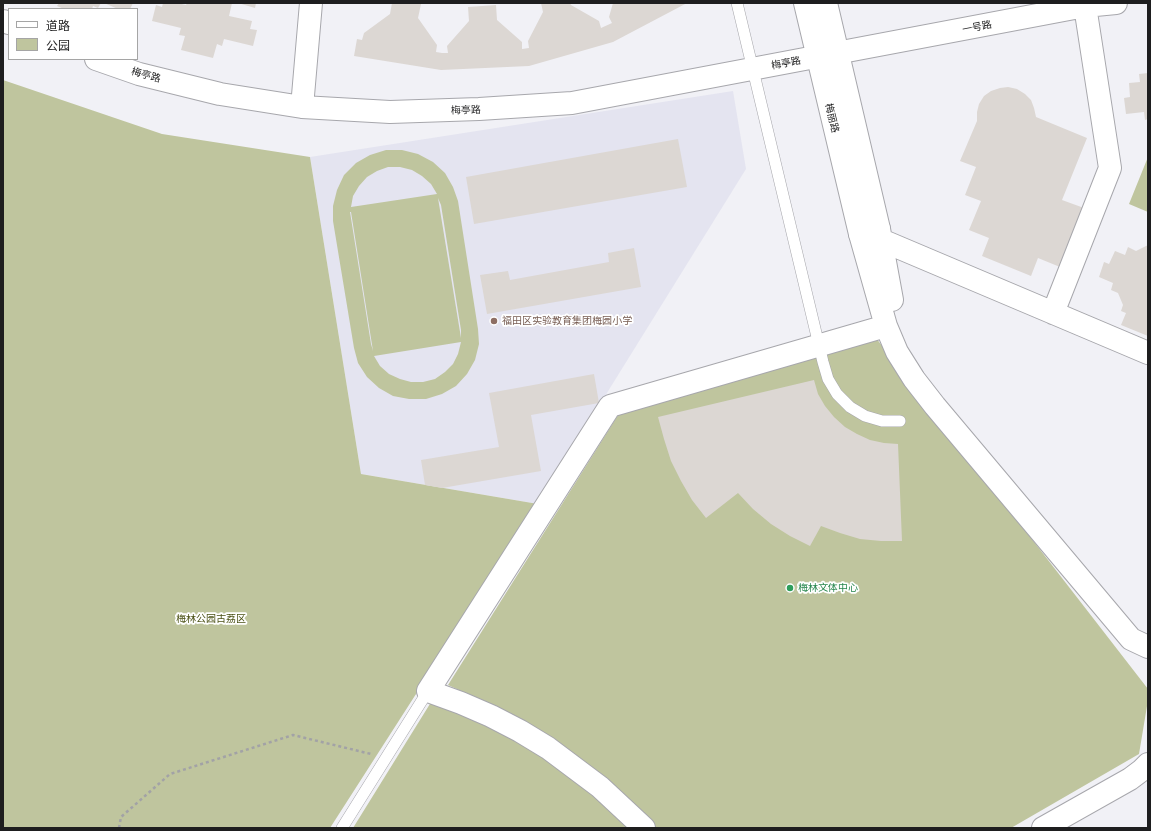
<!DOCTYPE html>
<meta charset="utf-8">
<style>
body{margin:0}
#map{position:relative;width:1151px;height:831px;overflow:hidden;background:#f1f1f6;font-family:Ubuntu,"Noto Sans SC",sans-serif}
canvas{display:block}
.frame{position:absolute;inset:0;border:4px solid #1e1e1f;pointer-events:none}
.legend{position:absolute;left:8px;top:8px;width:130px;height:52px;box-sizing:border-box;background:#fff;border:1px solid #a5a5a5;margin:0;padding:5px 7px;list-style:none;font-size:12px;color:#1e1e1f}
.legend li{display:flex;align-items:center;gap:8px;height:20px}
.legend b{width:20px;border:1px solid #a5a5a5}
</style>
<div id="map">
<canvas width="1151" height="831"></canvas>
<div class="frame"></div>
<ul class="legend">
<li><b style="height:5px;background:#fff"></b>道路</li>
<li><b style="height:11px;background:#bfc59e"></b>公园</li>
</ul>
</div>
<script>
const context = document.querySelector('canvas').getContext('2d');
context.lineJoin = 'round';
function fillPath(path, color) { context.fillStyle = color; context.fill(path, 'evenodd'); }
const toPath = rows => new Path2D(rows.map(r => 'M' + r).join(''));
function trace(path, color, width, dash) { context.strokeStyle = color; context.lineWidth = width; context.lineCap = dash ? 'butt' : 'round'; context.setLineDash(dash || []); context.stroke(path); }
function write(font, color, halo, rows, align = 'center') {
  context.font = font + ' Ubuntu,"Noto Sans SC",sans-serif'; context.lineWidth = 3.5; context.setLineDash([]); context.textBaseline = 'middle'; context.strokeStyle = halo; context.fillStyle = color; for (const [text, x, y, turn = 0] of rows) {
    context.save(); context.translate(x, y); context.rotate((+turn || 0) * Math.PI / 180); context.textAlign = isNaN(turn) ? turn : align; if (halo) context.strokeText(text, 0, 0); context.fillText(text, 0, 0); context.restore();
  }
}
const built = toPath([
 [733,91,746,169,538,504,361,474,310,157]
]);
const green = toPath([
 [3,80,162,134,310,157,361,474,538,504,330,828,3,828],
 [386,150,402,150,418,154,433,162,445,173,453,187,458,201,478,329,479,344,475,360,467,374,456,386,442,394,426,399,409,399,393,396,379,388,367,377,358,363,354,348,333,221,333,206,337,190,344,175,356,163,370,155],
 [388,167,400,167,412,170,422,176,431,184,437,194,351,207,353,196,359,186,367,177,377,171],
 [438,198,441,205,461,330,461,338],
 [350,212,351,212,373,351,371,344],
 [461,342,458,354,453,364,445,372,435,379,423,382,411,382,400,379,389,374,380,366,374,356],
 [1148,157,1148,212,1129,204],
 [876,338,1148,689,1148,700,1139,754,1011,828,652,828,507,712,448,685,620,412],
 [433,699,522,739,635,828,353,828]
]);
const building = toPath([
 [59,3,101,3,98,8,93,6,92,9,64,9,57,6],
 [104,3,133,3,130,9,118,9],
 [163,3,177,3,186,5,187,3,232,3,229,16,252,21,250,29,257,30,253,46,224,39,222,46,217,44,213,58,181,50,185,36,179,35,181,28,152,21,156,5,162,7],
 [238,3,256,3,255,8],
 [392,3,421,4,418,18,437,45,436,52,442,53,448,53,447,46,469,21,468,7,496,5,497,20,522,42,522,49,529,48,528,41,543,12,541,3,570,3,571,5,599,21,601,28,612,23,609,17,613,3,687,3,613,42,529,66,441,70,354,56,357,39,362,40,364,33,390,14],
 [1148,73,1148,119,1145,120,1144,112,1126,114,1124,98,1130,97,1129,83,1140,82,1139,74],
 [1008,87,1017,89,1025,94,1031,100,1034,108,1036,117,1087,138,1062,200,1084,208,1060,267,1038,258,1031,276,982,256,989,238,969,230,981,201,965,195,976,167,960,161,977,121,977,112,979,104,984,96,991,91,1000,88],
 [678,139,687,187,474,224,466,177],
 [1148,245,1148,336,1121,325,1126,313,1121,311,1123,305,1118,293,1111,290,1113,283,1099,277,1104,262,1109,264,1115,251,1125,255,1128,247,1136,251],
 [634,248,641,287,487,314,480,275,508,271,510,280,609,262,608,253],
 [594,374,599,403,531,415,541,471,442,488,425,485,421,460,499,447,489,393],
 [814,380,818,394,825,406,834,417,845,427,857,434,870,440,884,443,898,444,902,541,881,541,860,539,840,533,821,526,810,546,790,536,771,524,753,509,738,493,706,518,692,500,681,481,671,461,664,439,658,417]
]);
const path = toPath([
 [119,828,121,817,170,774,293,735,371,754]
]);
const lane = toPath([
 [737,3,823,362,828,379,837,394,850,407,865,416,882,421,900,421],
 [342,828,428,691]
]);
const street = toPath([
 [3,21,9,23],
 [96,59,139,74,220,94,302,107,390,112,479,109,572,103,1085,6,1116,3],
 [302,107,311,3],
 [879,229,892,300],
 [860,234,886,326,897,352,914,379,935,406,1131,639,1148,647],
 [871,237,881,240,1148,353],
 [1053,313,1110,168,1085,6],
 [644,828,600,787,548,748,520,731,491,716,461,703,428,691,610,406,886,326],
 [1043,828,1130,779,1142,770,1148,764]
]);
const secondary = toPath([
 [805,3,860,234],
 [826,3,879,229]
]);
const markers = [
 [494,321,4,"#8d6e63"],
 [790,588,4,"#2e9e5b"]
];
const streetNames = [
 ["一号路",977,27,-11],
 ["梅亭路",786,63,-11],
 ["梅亭路",146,75,16],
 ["梅亭路",466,110,-2],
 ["梅丽路",832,118,76]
];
const educationNames = [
 ["福田区实验教育集团梅园小学",502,321]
];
const leisureNames = [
 ["梅林文体中心",798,588]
];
const parkNames = [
 ["梅林公园古荔区",211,619]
];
fillPath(built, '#e4e4f0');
fillPath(green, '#bfc59e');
fillPath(building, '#dcd7d3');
trace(lane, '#a7a7ac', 12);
trace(street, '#a7a7ac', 24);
trace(secondary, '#a7a7ac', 24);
trace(path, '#a2a2a6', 2.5, [3, 3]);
trace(lane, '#fff', 11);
trace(street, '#fff', 22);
trace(secondary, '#fff', 22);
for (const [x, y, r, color] of markers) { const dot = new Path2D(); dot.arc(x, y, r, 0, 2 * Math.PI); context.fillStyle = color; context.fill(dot); trace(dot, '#fff', 1.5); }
write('10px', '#1e1e1f', '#fff', streetNames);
write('10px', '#785e54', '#fff', educationNames, 'left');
write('10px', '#27864d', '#fff', leisureNames, 'left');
write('10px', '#4c5216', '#fff', parkNames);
</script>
